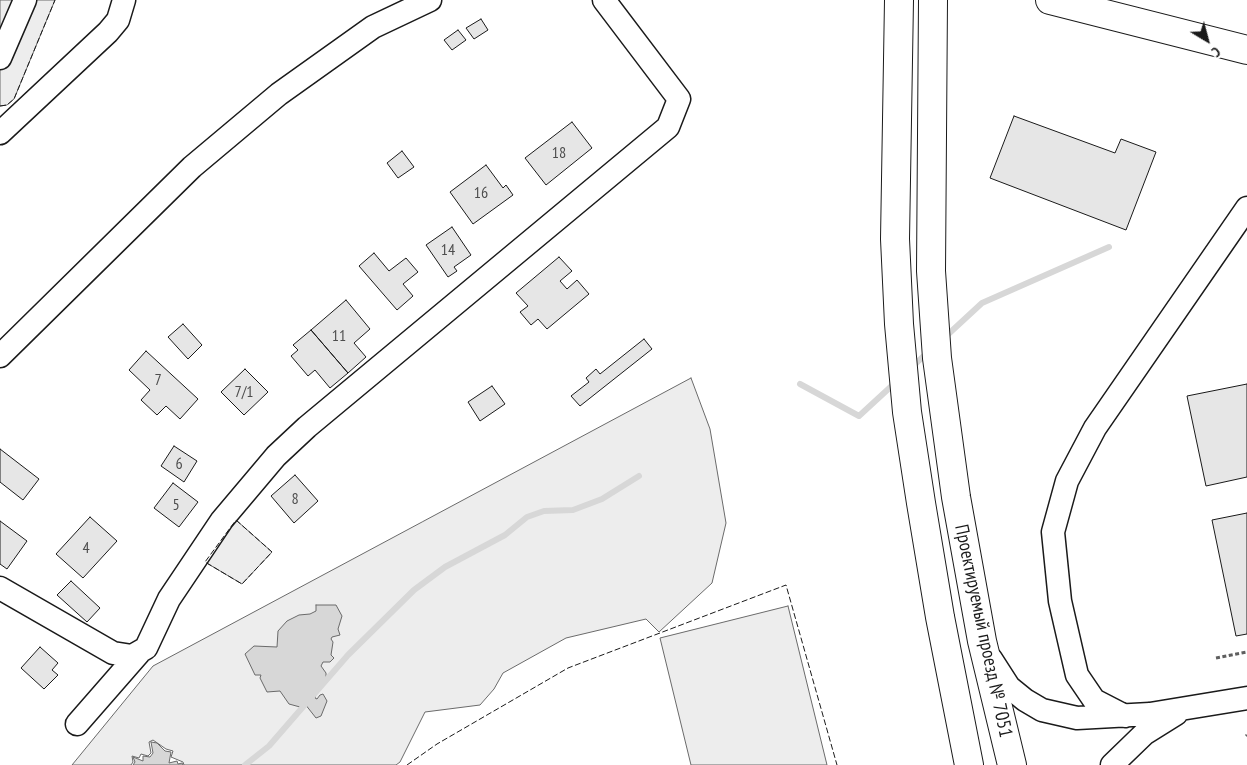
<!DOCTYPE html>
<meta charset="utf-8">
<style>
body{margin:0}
#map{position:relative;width:1247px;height:765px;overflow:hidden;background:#fff;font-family:"PT Sans Narrow",sans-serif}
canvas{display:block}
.north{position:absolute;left:1182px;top:15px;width:50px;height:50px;-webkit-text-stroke:4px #fff;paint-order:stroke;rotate:143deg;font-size:14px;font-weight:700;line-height:20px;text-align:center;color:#1a1a1a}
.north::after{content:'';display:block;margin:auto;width:18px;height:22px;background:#1a1a1a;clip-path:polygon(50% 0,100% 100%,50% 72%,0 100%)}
</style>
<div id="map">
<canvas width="1247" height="765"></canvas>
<div class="north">С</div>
</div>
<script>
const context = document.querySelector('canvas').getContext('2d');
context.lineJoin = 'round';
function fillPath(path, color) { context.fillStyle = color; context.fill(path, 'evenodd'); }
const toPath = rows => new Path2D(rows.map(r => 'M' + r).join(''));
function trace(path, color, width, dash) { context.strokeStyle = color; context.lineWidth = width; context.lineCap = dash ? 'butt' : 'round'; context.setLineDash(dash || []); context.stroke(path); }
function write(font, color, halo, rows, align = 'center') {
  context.font = font + ' "PT Sans Narrow",sans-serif'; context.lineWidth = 4; context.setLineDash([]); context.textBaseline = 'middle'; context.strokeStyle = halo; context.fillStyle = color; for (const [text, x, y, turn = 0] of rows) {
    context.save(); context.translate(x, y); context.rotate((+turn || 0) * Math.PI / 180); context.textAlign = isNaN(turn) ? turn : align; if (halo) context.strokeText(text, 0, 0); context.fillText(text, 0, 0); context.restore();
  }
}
const built = toPath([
 [0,0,55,0,14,99,7,105,0,106,0,0],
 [691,378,710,429,726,523,712,583,659,632,646,619,566,638,503,673,494,689,480,705,425,712,400,762,396,765,184,765,183,762,171,757,173,751,166,749,153,740,149,742,151,753,148,756,141,754,139,758,132,756,133,762,131,765,72,765,153,666,691,378],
 [236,520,272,552,242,584,205,562,236,520],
 [788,606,827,765,691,765,660,638,788,606]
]);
const water = toPath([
 [316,605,336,605,342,616,338,629,340,635,332,637,331,639,333,642,331,655,334,658,330,662,323,662,321,666,326,673,326,681,317,689,315,698,317,699,320,695,323,694,327,701,321,716,316,718,305,704,300,707,289,704,280,691,267,692,260,678,261,675,255,675,245,654,254,646,277,647,278,631,287,621,299,615,310,614,316,611,316,605],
 [151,742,157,743,165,751,171,752,169,763,177,761,178,764,182,763,183,765,133,765,135,762,133,757,143,761,143,756,150,757,153,753,151,742]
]);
const stream = toPath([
 [943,339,982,303,1109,247],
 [912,367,928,352],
 [800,384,859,416,897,381],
 [245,765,269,746,348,655,414,590,445,567,505,535,527,517,544,511,573,510,602,499,639,476]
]);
const building = toPath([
 [481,19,488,30,474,39,466,28,481,19],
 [458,30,466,40,452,50,444,40,458,30],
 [1014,116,1115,153,1121,139,1156,152,1126,230,990,178,1014,116],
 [572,122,592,148,546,185,525,158,572,122],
 [402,151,414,167,398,178,387,163,402,151],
 [486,165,503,188,506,185,513,195,473,224,450,192,486,165],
 [452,227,471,255,454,267,457,271,448,277,426,245,452,227],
 [374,253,389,271,406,258,418,272,403,284,413,296,397,310,359,266,374,253],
 [559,257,572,271,560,281,567,289,577,280,589,294,547,329,538,319,531,325,520,312,528,306,516,293,559,257],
 [346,300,370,329,354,343,366,357,348,373,311,330,346,300],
 [183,324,202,345,188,359,168,337,183,324],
 [311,330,348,373,330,388,315,370,308,376,291,356,298,350,293,345,311,330],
 [644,339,652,349,580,406,571,396,589,382,586,378,596,369,600,374,644,339],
 [146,351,198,399,180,419,166,406,157,415,141,400,150,390,129,370,146,351],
 [245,369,268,392,244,415,221,392,245,369],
 [1247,384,1247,477,1206,486,1187,396,1247,384],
 [492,386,505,404,480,421,468,402,492,386],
 [174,446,197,461,184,482,161,466,174,446],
 [0,449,39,479,23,500,0,482,0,449],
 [295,475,318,501,294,523,271,496,295,475],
 [173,483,198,502,179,527,154,508,173,483],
 [1247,513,1247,634,1236,636,1212,520,1247,513],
 [90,517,117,541,83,578,56,554,90,517],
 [0,521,27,541,7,569,0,564,0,521],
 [71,581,100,608,87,622,57,595,71,581],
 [40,647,58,663,52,670,58,675,44,689,21,668,40,647]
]);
const path = toPath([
 [1216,658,1247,652],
 [1246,736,1247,735]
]);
const minor = toPath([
 [0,58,25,0],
 [0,133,108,32,118,20,124,0],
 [0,356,192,167,279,94,373,27,430,0],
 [0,588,113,653,132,656,146,648,169,599,222,520,276,456,307,427,668,127,679,99,604,0],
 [991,659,1009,687,1025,700,1042,710,1077,718,1150,714,1247,698],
 [1125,716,1094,700,1077,675,1060,601,1053,532,1067,481,1095,428,1247,208],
 [77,724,139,653],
 [1112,765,1144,734,1176,714]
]);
const major = toPath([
 [899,0,895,239,899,324,907,412,921,503,940,617,969,765],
 [933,0,931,271,937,358,956,497,982,641,1012,765],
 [1050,0,1247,50]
]);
const fence = toPath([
 [0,106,7,105,14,99,55,0],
 [236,520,272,552,242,584,205,562,236,520],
 [407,765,437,744,568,668,786,585,837,765]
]);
const numberNames = [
 ["18",559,153],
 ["16",481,193],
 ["14",448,250],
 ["11",339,336],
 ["7",158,380],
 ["7/1",244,392],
 ["6",179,464],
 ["8",295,499],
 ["5",176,505],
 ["4",86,548]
];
const streetNames = [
 ["Проектируемый проезд № 7051",983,631,78]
];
fillPath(built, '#ededed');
trace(built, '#6a6a6a', 1);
fillPath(water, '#d7d7d7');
trace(water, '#6a6a6a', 1);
trace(stream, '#d7d7d7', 6);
fillPath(building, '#e6e6e6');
trace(building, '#1a1a1a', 1);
trace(minor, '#1a1a1a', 25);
trace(major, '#1a1a1a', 30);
trace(path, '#5f5f5f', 3, [4, 2.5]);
trace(minor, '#fff', 22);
trace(major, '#fff', 28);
trace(fence, '#1a1a1a', 1, [6, 2.5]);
write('16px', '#4d4d4d', null, numberNames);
write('19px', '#1a1a1a', '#fff', streetNames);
</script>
